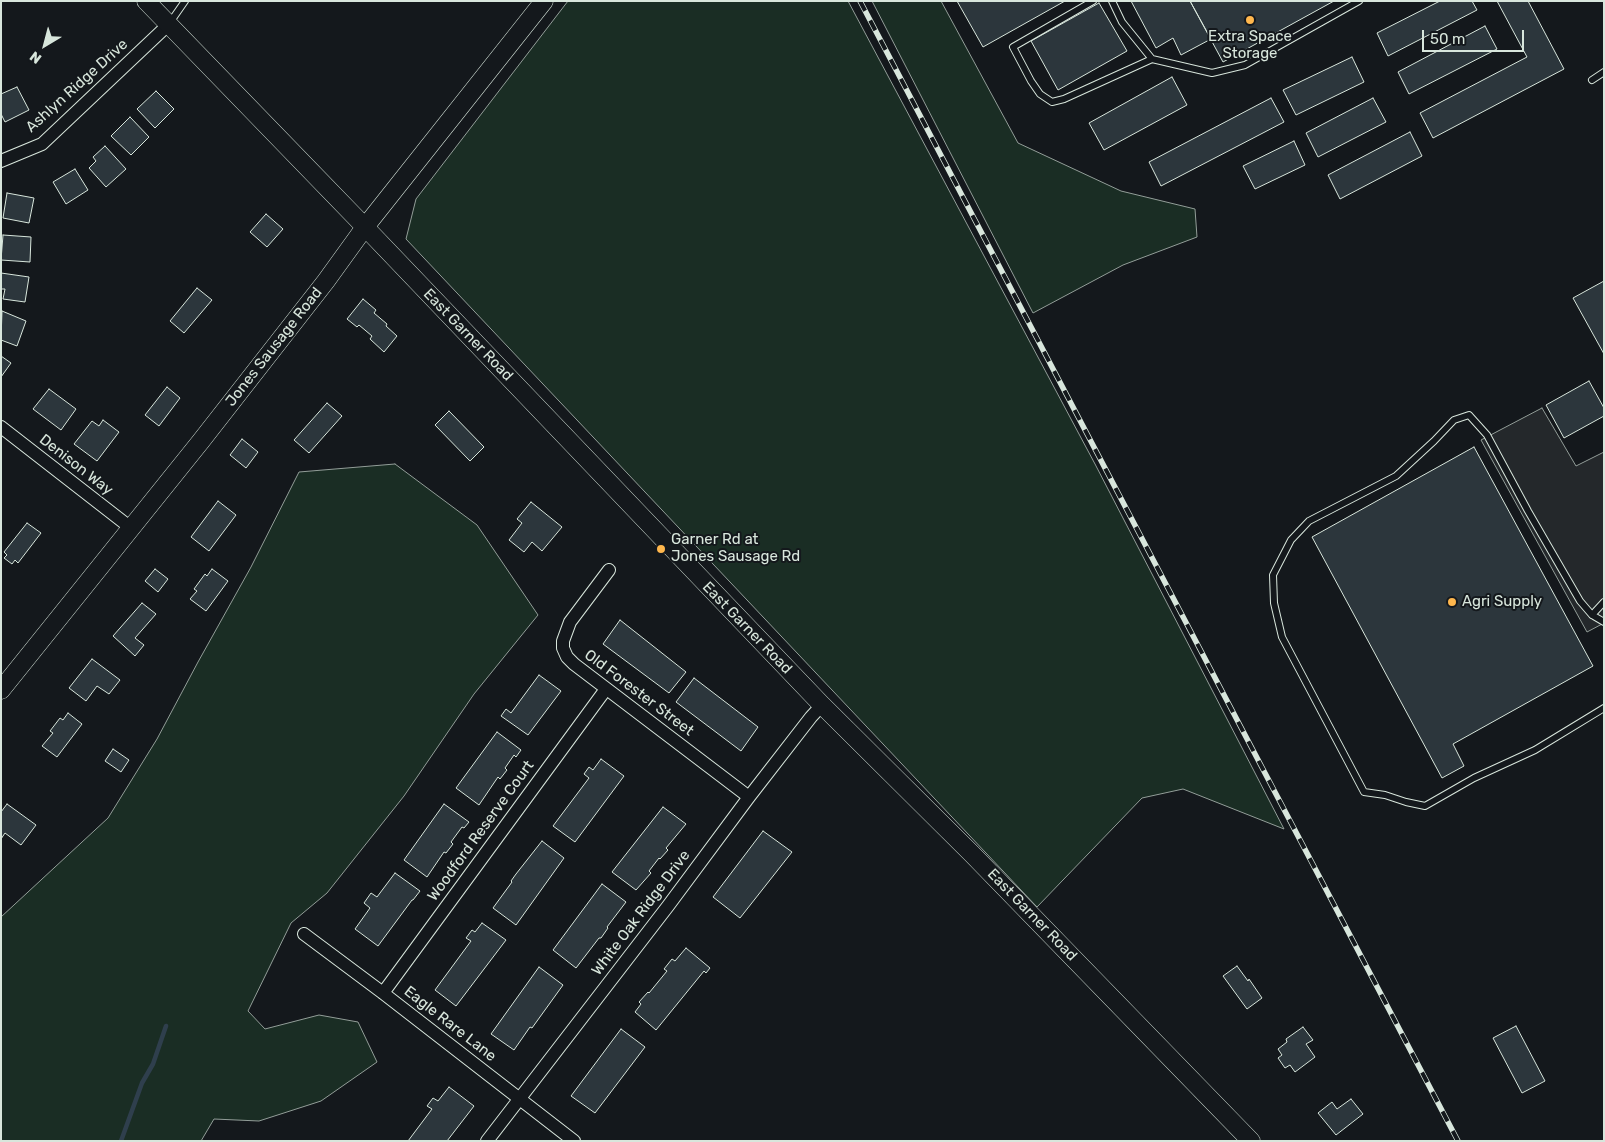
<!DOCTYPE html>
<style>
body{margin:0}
#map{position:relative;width:1605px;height:1142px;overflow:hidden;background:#14181c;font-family:Rubik,sans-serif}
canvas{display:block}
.frame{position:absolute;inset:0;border:2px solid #d8e6dc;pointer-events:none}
.north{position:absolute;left:20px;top:20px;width:50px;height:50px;-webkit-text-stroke:4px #14181c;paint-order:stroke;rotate:217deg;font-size:14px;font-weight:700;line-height:20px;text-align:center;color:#d8e6dc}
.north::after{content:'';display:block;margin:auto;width:18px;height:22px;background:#d8e6dc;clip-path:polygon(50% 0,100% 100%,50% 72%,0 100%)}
.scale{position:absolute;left:1422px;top:30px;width:102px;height:22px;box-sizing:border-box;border:2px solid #d8e6dc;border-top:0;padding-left:6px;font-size:15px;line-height:18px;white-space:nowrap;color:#d8e6dc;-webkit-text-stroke:4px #14181c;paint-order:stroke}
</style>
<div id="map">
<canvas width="1605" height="1142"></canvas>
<div class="frame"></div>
<div class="north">N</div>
<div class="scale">50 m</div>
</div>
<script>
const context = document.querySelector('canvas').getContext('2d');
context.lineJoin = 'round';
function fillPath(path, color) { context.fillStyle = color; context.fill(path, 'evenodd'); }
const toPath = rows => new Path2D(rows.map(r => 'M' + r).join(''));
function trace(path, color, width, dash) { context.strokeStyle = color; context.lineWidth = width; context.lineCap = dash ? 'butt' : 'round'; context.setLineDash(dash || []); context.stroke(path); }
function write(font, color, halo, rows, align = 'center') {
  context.font = font + ' Rubik,sans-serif'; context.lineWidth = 4; context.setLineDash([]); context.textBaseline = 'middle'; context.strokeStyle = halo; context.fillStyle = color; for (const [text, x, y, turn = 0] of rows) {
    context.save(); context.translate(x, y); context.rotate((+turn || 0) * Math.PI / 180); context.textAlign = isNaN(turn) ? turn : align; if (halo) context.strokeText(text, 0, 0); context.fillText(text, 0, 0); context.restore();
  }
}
const green = toPath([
 [568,1,848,1,1095,464,1284,829,1183,789,1142,798,1037,907,406,239,416,199,568,1],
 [872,1,941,1,1018,143,1121,191,1195,209,1197,237,1123,265,1033,313,872,1],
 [395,464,477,525,538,615,474,694,404,796,327,893,291,923,248,1011,265,1029,319,1015,358,1022,377,1062,321,1101,259,1121,214,1119,201,1141,1,1141,1,917,108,818,157,739,198,662,251,567,299,472,395,464]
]);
const parking = toPath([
 [1542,408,1576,466,1604,452,1604,623,1587,632,1481,440,1542,408]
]);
const stream = toPath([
 [121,1141,142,1083,153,1064,166,1026]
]);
const building = toPath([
 [957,1,1065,1,983,47,957,1],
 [1131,1,1190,1,1211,39,1181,55,1173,38,1156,48,1131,1],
 [1190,1,1334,1,1223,62,1190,1],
 [1440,1,1472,1,1477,10,1388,56,1377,33,1440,1],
 [1497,1,1528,1,1564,69,1433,138,1420,113,1527,57,1497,1],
 [1099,3,1127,51,1058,90,1031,41,1099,3],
 [1485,26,1497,49,1409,94,1398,72,1485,26],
 [1352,57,1364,82,1296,115,1283,90,1352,57],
 [1172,77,1187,105,1104,150,1089,123,1172,77],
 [17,87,29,110,5,122,1,114,1,94,17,87],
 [156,91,174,109,155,128,137,109,156,91],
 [1271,98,1284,122,1161,186,1149,162,1271,98],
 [1373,98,1386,122,1318,157,1306,133,1373,98],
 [130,117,149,137,131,155,111,136,130,117],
 [1410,132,1422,156,1340,199,1328,175,1410,132],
 [1294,141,1305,165,1255,189,1243,166,1294,141],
 [105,146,126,169,106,187,89,168,96,161,93,157,105,146],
 [75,169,88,190,66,204,53,182,75,169],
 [7,193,34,198,29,223,3,218,7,193],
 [266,214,283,229,267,247,250,232,266,214],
 [3,235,31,237,30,262,1,260,3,235],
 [1,273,29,277,25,302,3,299,5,289,1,289,1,273],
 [1604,281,1604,354,1573,298,1604,281],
 [197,288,212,300,184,333,170,321,197,288],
 [363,299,376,310,374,313,387,324,386,326,397,336,384,352,370,339,372,336,359,325,357,327,347,319,363,299],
 [2,311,26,321,17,346,1,340,2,311],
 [1,356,11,363,1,377,1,356],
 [1589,381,1604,408,1604,416,1564,438,1546,405,1589,381],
 [167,387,180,398,159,426,145,415,167,387],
 [49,389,76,409,61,430,33,409,49,389],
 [327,403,342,416,309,453,294,440,327,403],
 [449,411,484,447,470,461,435,425,449,411],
 [103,420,119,432,97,461,74,444,92,421,99,426,103,420],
 [242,439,258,452,246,468,230,455,242,439],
 [1474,447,1593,666,1453,744,1464,766,1442,778,1312,537,1474,447],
 [218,501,236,515,209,551,191,537,218,501],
 [531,502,562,527,542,551,532,542,524,552,509,540,522,523,517,519,531,502],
 [27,523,41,533,18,563,15,560,12,564,4,558,7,555,4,552,27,523],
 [155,569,168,579,158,592,145,581,155,569],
 [212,569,228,581,206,611,190,599,197,591,194,589,205,574,207,576,212,569],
 [142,603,156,614,135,638,144,645,135,656,113,636,142,603],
 [620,620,686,672,669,693,603,644,620,620],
 [92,659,120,680,109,694,97,686,86,701,69,688,92,659],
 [539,675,561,691,528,735,501,716,506,709,511,713,539,675],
 [694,678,758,727,741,751,676,702,694,678],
 [68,713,82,724,57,757,42,746,53,733,50,731,60,718,63,720,68,713],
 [497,732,521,750,516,757,514,755,505,768,507,770,500,779,498,777,479,805,456,788,497,732],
 [113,749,129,760,121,772,105,761,113,749],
 [601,759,624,776,575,842,553,826,589,778,584,774,589,767,593,770,601,759],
 [7,804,36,825,21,845,5,833,1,839,1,812,7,804],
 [444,804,469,822,464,828,462,827,451,842,453,844,446,853,444,852,427,877,404,860,444,804],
 [663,807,686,824,666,848,668,850,660,859,659,858,649,871,651,873,636,890,612,872,663,807],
 [763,831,792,852,740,918,713,897,763,831],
 [542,841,564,858,516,925,493,908,512,882,511,881,516,874,542,841],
 [395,873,420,891,413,900,412,900,378,946,355,929,370,908,364,903,371,893,377,897,395,873],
 [602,884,626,902,607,927,608,928,601,938,599,938,576,968,553,950,602,884],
 [482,923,506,940,456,1006,435,990,471,941,466,938,472,930,475,932,482,923],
 [686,948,710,968,706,973,704,971,656,1030,635,1012,641,1004,639,1002,648,992,649,993,667,971,664,969,672,959,675,961,686,948],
 [1237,966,1248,981,1249,979,1262,998,1247,1009,1223,976,1237,966],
 [539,967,563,985,532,1028,530,1027,514,1050,491,1034,539,967],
 [1516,1026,1545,1081,1522,1093,1493,1038,1516,1026],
 [1303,1027,1313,1040,1306,1044,1315,1057,1295,1072,1290,1065,1285,1068,1278,1058,1282,1055,1278,1049,1287,1042,1286,1039,1303,1027],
 [621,1029,645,1047,595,1113,571,1096,621,1029],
 [449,1087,474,1106,447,1141,408,1141,432,1109,427,1106,433,1098,438,1101,449,1087],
 [1351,1099,1363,1114,1336,1135,1318,1113,1332,1102,1337,1109,1351,1099]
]);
const service = toPath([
 [1093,1,1013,47,1031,81,1040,94,1052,102,1064,99,1152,59],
 [1112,1,1122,22,1152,59,1212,73,1245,65,1359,1],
 [169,24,185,1],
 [1592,80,1604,72],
 [1592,615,1604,602],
 [1604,622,1592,615,1580,601,1528,511,1487,435,1469,415,1454,420,1434,441,1396,476,1309,521,1291,540,1273,575,1274,603,1282,637,1364,792,1385,795,1406,802,1425,806,1474,778,1535,750,1604,708]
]);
const minor = toPath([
 [1,161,42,144,168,25],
 [1,427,131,528],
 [609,570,570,622,563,641,563,648,567,657,574,664,749,797],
 [304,934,383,993,574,1141],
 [383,993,606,689],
 [487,1141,668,906,749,797,811,717,822,705]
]);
const secondary = toPath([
 [146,1,365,227,822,705,972,854,1251,1141],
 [1,690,201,441,326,281,365,227,544,1]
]);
const rail = toPath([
 [860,1,1458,1141]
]);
const markers = [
 [1250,20,5,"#ffb74d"],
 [661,549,5,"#ffb74d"],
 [1452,602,5,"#ffb74d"]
];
const poiNames = [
 ["Extra Space",1250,37,"center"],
 ["Storage",1250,54,"center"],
 ["Garner Rd at",671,540],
 ["Jones Sausage Rd",671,557],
 ["Agri Supply",1462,602]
];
const streetNames = [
 ["Ashlyn Ridge Drive",77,86,-42],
 ["East Garner Road",468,335,46],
 ["Jones Sausage Road",274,347,-52],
 ["Denison Way",76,465,38],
 ["East Garner Road",747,628,46],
 ["Old Forester Street",639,693,37],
 ["Woodford Reserve Court",481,831,-54],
 ["White Oak Ridge Drive",641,913,-53],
 ["East Garner Road",1032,915,46],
 ["Eagle Rare Lane",450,1024,38]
];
fillPath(green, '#1a2d24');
trace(green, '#939e99', 1);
fillPath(parking, '#24282b');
trace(parking, '#939e99', 1);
trace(stream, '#2f3f4d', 4.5);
fillPath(building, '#2c363c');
trace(building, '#d8e6dc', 1);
trace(service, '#d8e6dc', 8);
trace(minor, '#d8e6dc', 14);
trace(secondary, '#d8e6dc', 19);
trace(service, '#14181c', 6);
trace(minor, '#14181c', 12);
trace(secondary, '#14181c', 18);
trace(rail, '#d8e6dc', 5.5);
trace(rail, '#14181c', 4, [11]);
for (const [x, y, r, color] of markers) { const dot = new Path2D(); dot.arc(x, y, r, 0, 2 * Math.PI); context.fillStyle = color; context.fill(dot); trace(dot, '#14181c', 2); }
write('15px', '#d8e6dc', '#14181c', poiNames, 'left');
write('15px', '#d8e6dc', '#14181c', streetNames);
</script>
